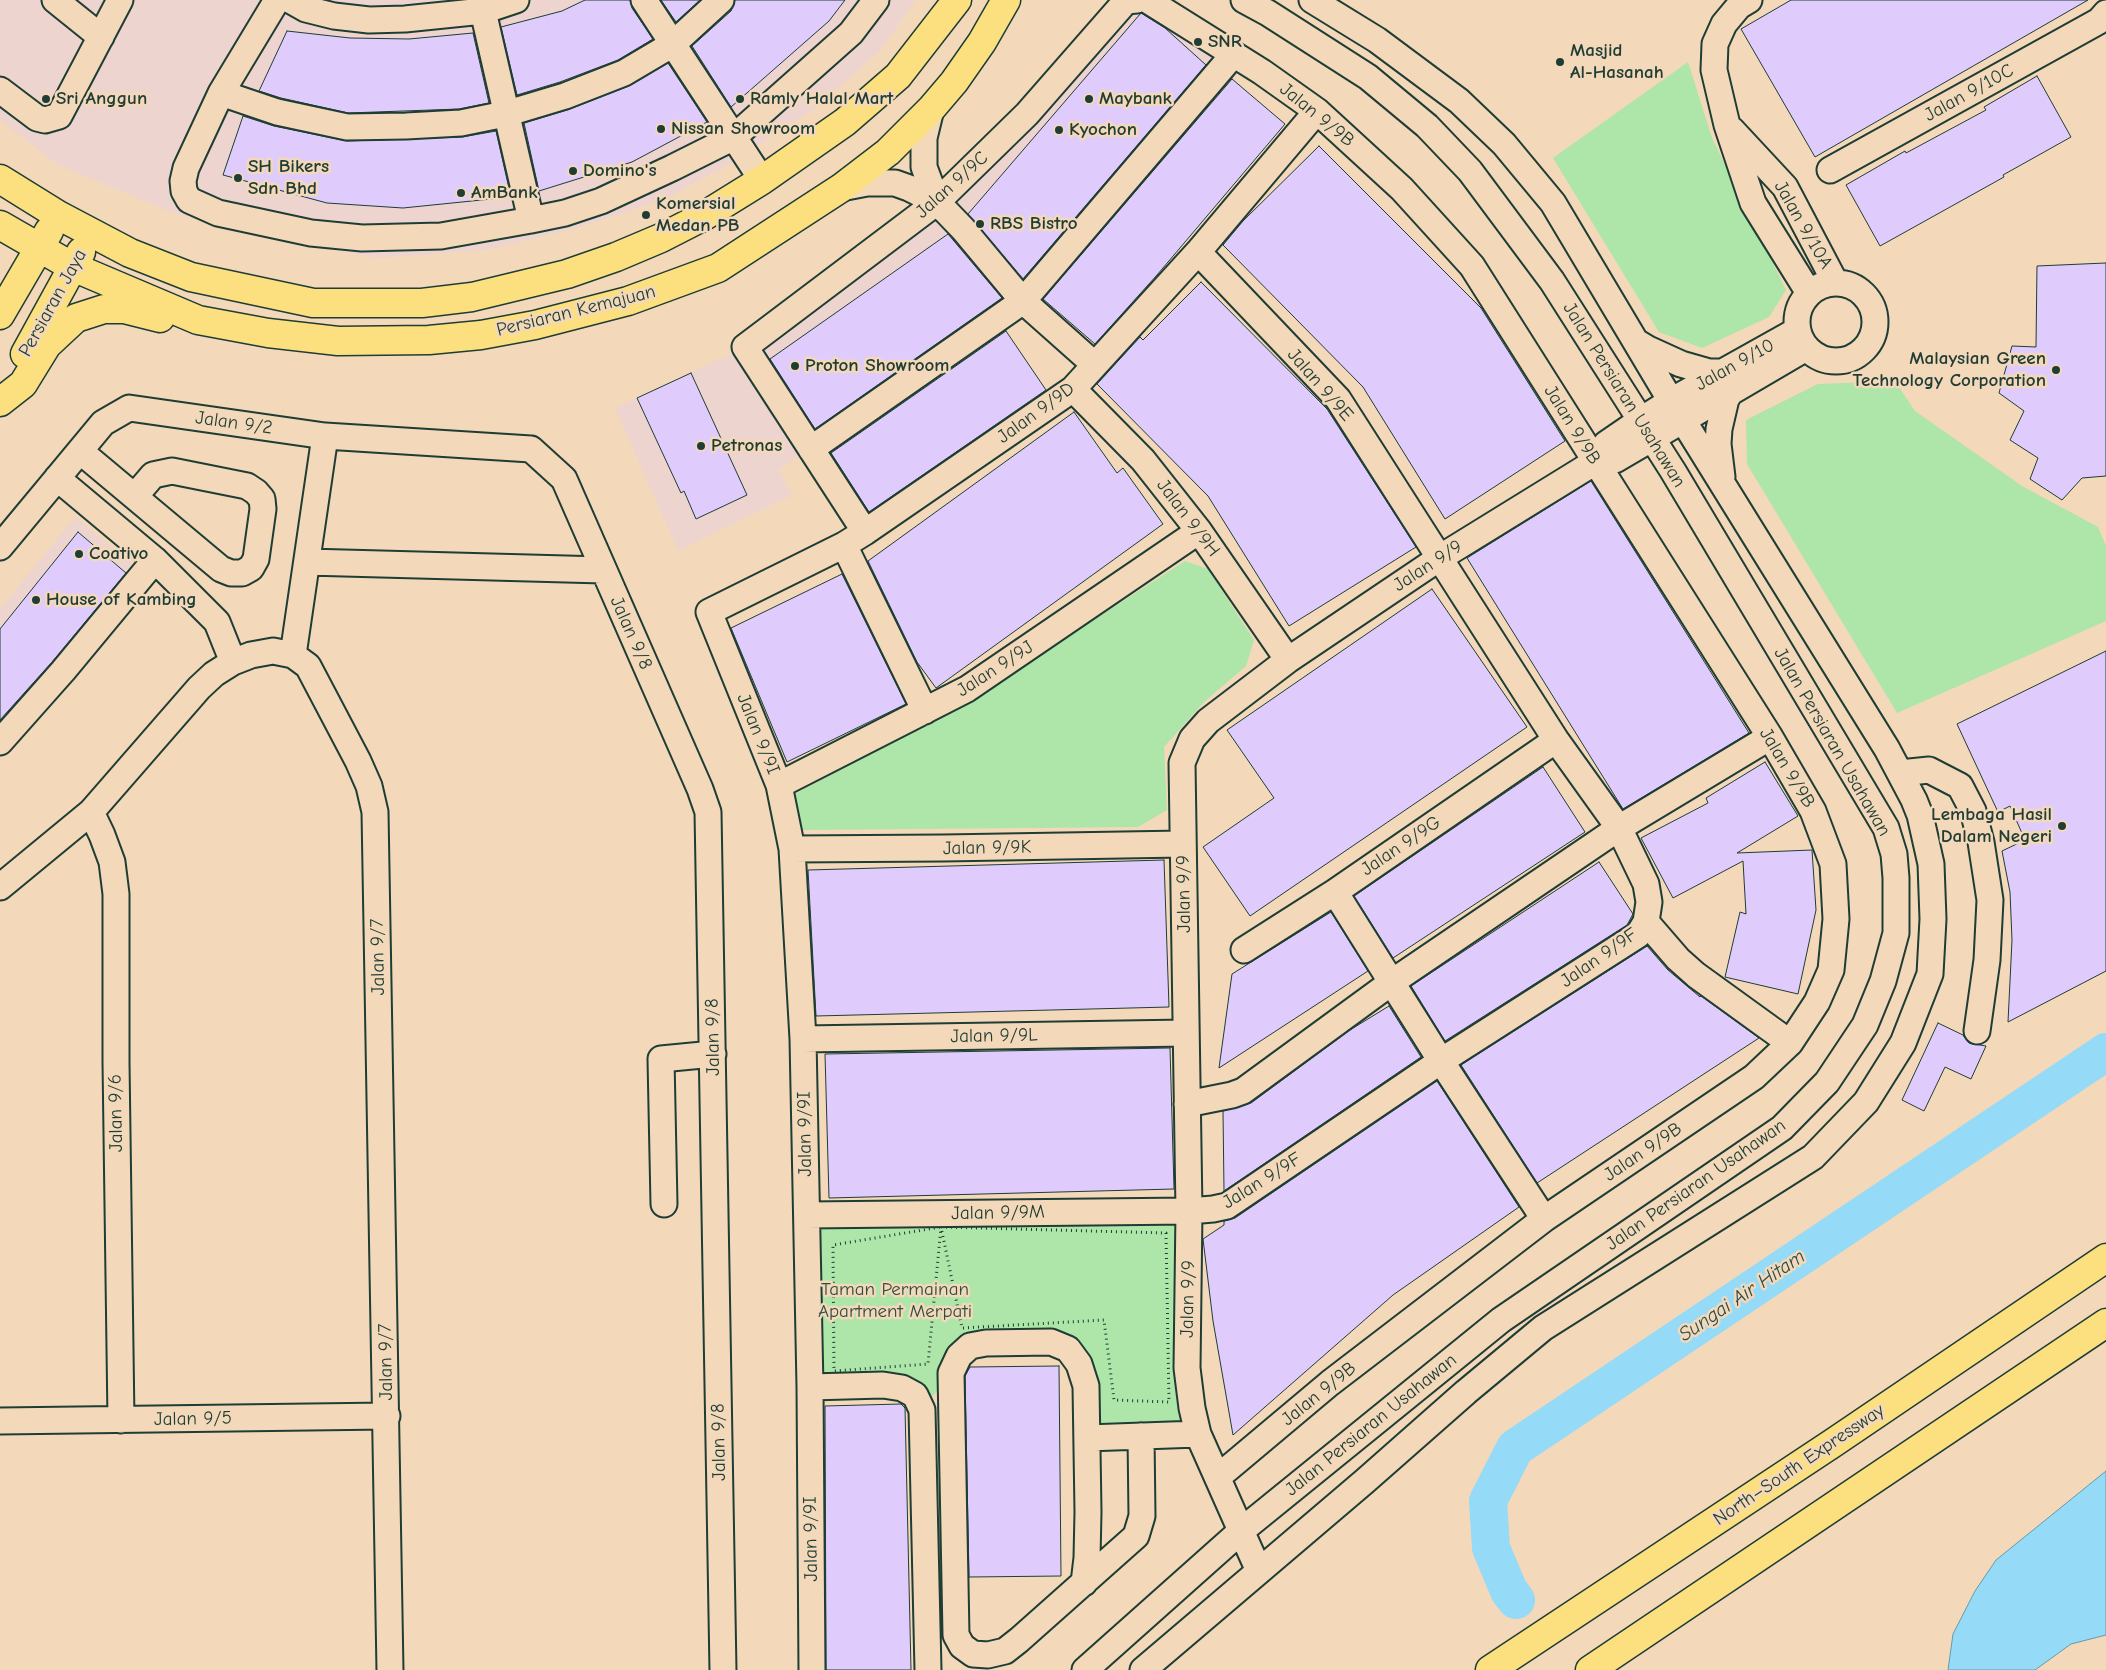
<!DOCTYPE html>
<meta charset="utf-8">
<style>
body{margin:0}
canvas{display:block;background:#f3d8ba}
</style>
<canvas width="2106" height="1670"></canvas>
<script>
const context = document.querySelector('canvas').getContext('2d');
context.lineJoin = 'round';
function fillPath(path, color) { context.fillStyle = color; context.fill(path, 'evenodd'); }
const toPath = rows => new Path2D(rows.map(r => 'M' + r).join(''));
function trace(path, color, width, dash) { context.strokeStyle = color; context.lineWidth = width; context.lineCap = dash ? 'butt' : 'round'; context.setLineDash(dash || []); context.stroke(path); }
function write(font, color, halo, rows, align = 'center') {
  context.font = font + ' "Comic Neue",sans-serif'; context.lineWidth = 5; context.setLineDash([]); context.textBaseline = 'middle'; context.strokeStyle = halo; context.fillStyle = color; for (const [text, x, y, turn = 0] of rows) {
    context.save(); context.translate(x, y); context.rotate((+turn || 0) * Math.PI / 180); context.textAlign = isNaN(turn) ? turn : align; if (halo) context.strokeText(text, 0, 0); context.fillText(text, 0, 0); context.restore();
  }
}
const built = toPath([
 [0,0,916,0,880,51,813,110,734,161,668,198,577,228,487,250,378,258,269,239,171,212,58,165,0,120],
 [1131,6,1224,58,1016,301,814,443,779,470,792,495,678,551,615,408,720,359,752,347,959,191],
 [75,517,150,578,0,758,0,609]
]);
const green = toPath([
 [1688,62,1712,138,1786,290,1769,317,1702,348,1659,332,1553,158],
 [1895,381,1915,411,2022,486,2098,527,2106,546,2106,621,1897,713,1747,464,1746,420,1818,384],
 [1185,561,1208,569,1254,640,1246,666,1204,702,1164,747,1167,810,1138,827,801,830,793,795,959,707],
 [1189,1211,1198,1434,1087,1438,1068,1349,986,1343,951,1373,922,1410,915,1395,810,1387,807,1215]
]);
const water = toPath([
 [2106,1471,2106,1635,2071,1644,2035,1670,1948,1670,1953,1634,1975,1591,1996,1560,2106,1471]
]);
const river = toPath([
 [1516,1600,1509,1591,1491,1548,1488,1501,1515,1448,2106,1052]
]);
const building = toPath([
 [585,0,630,0,632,8,653,39,618,60,560,82,517,95,501,27,562,11,585,0],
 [661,0,700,0,676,22,661,0],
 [735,0,845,0,829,21,731,107,692,46,731,11,735,0],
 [1791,0,2088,0,1815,157,1741,29,1791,0],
 [1141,13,1165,28,1206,65,1023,279,968,214,1141,13],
 [287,31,350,38,409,39,473,33,489,103,459,109,348,113,281,98,259,91,287,31],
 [668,63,707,122,632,162,539,191,524,123,570,109,629,86,668,63],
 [2037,76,2071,137,2003,175,2004,177,1880,246,1846,185,1905,151,1906,153,1986,110,1984,107,2037,76],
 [1232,79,1285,124,1157,275,1095,344,1043,299,1232,79],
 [243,116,274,126,347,141,462,137,496,131,511,197,403,208,327,203,223,175,243,116],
 [1319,146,1481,308,1565,441,1445,519,1363,387,1223,245,1243,221,1319,146],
 [948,234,1002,298,815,429,770,359,948,234],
 [2106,263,2106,476,2082,478,2062,500,2030,479,2038,458,2010,440,2024,411,1999,393,2012,346,2036,347,2037,266,2106,263],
 [1201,282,1327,409,1416,547,1289,626,1208,496,1097,384,1140,337,1143,340,1201,282],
 [1006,331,1046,390,869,512,831,453,1006,331],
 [691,373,747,495,696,519,684,491,681,493,637,398,691,373],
 [1074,412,1117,473,1123,468,1163,524,936,688,917,662,868,561,1074,412],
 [1591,481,1749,733,1623,809,1467,558,1591,481],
 [78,532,126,573,52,662,0,720,0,629,78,532],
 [842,574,906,704,787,762,731,628,842,574],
 [1432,589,1527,727,1250,916,1203,847,1274,798,1227,730,1432,589],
 [2106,651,2106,971,2008,1022,2012,940,2010,892,2002,851,2025,840,2010,806,1998,812,1957,724,2106,651],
 [1765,762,1798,816,1737,853,1812,850,1816,910,1798,994,1725,977,1740,912,1746,914,1743,861,1673,898,1641,838,1708,803,1706,798,1765,762],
 [1543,767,1585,832,1393,958,1354,896,1543,767],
 [1164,860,1169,1007,816,1016,808,870,1164,860],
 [1599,862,1633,914,1627,925,1445,1041,1411,986,1599,862],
 [1331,912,1368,971,1219,1068,1232,974,1331,912],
 [1647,946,1668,970,1700,997,1701,996,1759,1038,1537,1183,1461,1065,1647,946],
 [1389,1006,1421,1057,1224,1191,1223,1111,1251,1103,1350,1030,1389,1006],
 [1938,1023,1963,1035,1969,1043,1986,1046,1971,1079,1945,1067,1924,1111,1902,1100,1938,1023],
 [1170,1048,1174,1189,829,1198,825,1054,1170,1048],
 [1437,1081,1519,1207,1393,1295,1233,1435,1213,1321,1203,1239,1224,1225,1224,1221,1235,1218,1437,1081],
 [1059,1366,1061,1576,969,1577,965,1376,970,1367,1059,1366],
 [901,1404,905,1408,911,1670,826,1670,825,1406,901,1404]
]);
const path = toPath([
 [941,1227,1166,1233,1169,1402,1114,1400,1104,1320,962,1328,941,1227],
 [941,1227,928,1364,834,1371,833,1245,941,1227]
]);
const minor = toPath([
 [55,0,101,37],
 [277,0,221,93,186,168,183,181,184,191,189,200,218,213,311,233,362,238,441,236,531,220,565,213,601,201,672,168,734,137,851,33,876,0],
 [290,0,306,9,334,16,369,20,405,19,483,11,516,0],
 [644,0,762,180],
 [1147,0,1262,72,1317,111,1402,189,1472,266,1770,737,1813,811,1833,864,1836,919,1831,970,1817,1002,1790,1043,1754,1077,1544,1219,1330,1383,1218,1477],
 [1749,0,1739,6,1724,24,1715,44,1714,70,1727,125,1753,203,1809,293],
 [483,11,531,220],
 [0,90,37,118,45,120,59,116,120,0],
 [221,93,277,112,347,127,406,126,461,123,505,114,565,96,624,73,673,44,721,0],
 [931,109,924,138,924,167,937,202],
 [1732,130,1785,187,1835,282],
 [1830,170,2099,21,2106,13],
 [841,188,867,183,895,183,909,188,937,202,963,229,1023,301,1095,365],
 '1797 322a39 39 0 1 1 78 0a39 39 0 1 1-78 0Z',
 [1638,343,1648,349,1681,364,1709,372,1722,372],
 [1073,389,1143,460,1199,531,1288,660],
 [811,449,1023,301,1233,55],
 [80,451,221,569,231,573,242,573,251,568,256,559,263,509,262,499,256,492,247,486,172,471,153,475,135,496],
 [1595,462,1606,444,1641,420,1671,401,1798,330],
 [1722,477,1718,444,1719,429,1726,399,1732,390],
 [57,478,155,560,217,622,233,662],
 [865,532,745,347,937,202,1027,114,1126,1,1137,0],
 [844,545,925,711],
 [0,547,103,423,129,408,325,436,531,449,564,479,700,789,708,812,723,1670],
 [307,562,603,570],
 [293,655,325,436],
 [0,742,63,671,155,560],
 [1900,773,1929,770,1960,786,1973,811,1981,842,1990,900,1987,960,1977,1031],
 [779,785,967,689,1199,531],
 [91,812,102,835,112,862,116,894,116,1062,121,1420],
 [792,849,943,848,1183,844],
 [0,887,91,812,199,688,214,674,233,662,251,655,273,651,293,655,308,666,358,761,369,786,375,812,390,1670],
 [1335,892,1441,1061,1544,1219],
 [1646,922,1678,959,1696,975,1790,1043],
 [1244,950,1335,892,1556,740],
 [803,1039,1186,1033],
 [1187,1104,1232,1095,1243,1091,1392,982,1619,828,1770,737],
 [664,1204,661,1059,713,1054],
 [807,1215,1189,1211,1213,1209,1227,1206,1441,1061,1638,935,1646,922,1649,902,1646,884,1619,828,1556,740,1338,399,1198,252],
 [810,1387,883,1385,902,1388,915,1395,922,1410,928,1670],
 [0,1421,387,1416],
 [1087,1438,1198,1434],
 [1259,1571,1198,1434,1192,1408,1187,1368,1189,1211,1182,763,1192,739,1208,721,1288,660,1441,557,1595,462,1615,460,1806,348],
 [1084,1583,1087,1558,1088,1512,1086,1386,1079,1364,1068,1349,1051,1342,986,1343,970,1346,959,1356,951,1373,956,1635,962,1646,973,1654,988,1655,1005,1651,1019,1640,1136,1536,1142,1516,1141,1436],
 [812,1670,810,1387,803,1039,792,849,779,785,709,612,844,545,865,532,1073,389,1198,252,1317,111],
 [1085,1670,1241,1531,1501,1320,1782,1128,1827,1082,1865,1025,1883,981,1896,933,1896,878,1894,854,1886,828,1673,471,1552,281,1470,171,1427,126,1368,77,1268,13,1244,0],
 [1143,1670,1365,1481,1466,1392,1543,1328,1813,1157,1866,1102,1903,1043,1930,974,1933,919,1931,864,1920,815,1914,800,1887,749,1671,401,1553,203,1504,144,1459,101,1377,40,1312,0]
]);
const major = toPath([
 [0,179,58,215,130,253,191,277,313,303,422,303,472,297,567,274,616,257,661,238,704,216,762,180,845,122,898,76,957,0],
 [0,225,73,267,198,320,268,333,338,341,429,340,481,335,535,325,628,301,718,268,841,188,888,152,931,109,954,82,982,42,1006,0],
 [0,315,49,231],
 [25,354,81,252],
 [0,402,23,384,47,345,76,318,104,309,124,309,160,318]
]);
const highway = toPath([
 [1490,1670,1833,1443,2106,1258],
 [1590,1670,2106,1323]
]);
const markers = [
 [1198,42,5,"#1f3d34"],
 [1560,62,5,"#1f3d34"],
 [46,99,5,"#1f3d34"],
 [740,99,5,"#1f3d34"],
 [1089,99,5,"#1f3d34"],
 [661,129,5,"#1f3d34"],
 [1059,130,5,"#1f3d34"],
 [573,171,5,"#1f3d34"],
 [238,178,5,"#1f3d34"],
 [461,193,5,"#1f3d34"],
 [646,215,5,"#1f3d34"],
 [980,224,5,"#1f3d34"],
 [795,366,5,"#1f3d34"],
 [2056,370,5,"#1f3d34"],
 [701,446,5,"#1f3d34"],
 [79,554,5,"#1f3d34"],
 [36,600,5,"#1f3d34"],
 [2062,826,5,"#1f3d34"]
];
const poiNames = [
 ["SNR",1208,42],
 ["Masjid",1570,51],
 ["Al-Hasanah",1570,73],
 ["Sri Anggun",56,99],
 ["Ramly Halal Mart",750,99],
 ["Maybank",1099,99],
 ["Nissan Showroom",671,129],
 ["Kyochon",1069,130],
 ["SH Bikers",248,167],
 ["Sdn Bhd",248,189],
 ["Domino's",583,171],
 ["AmBank",471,193],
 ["Komersial",656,204],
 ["Medan PB",656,226],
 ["RBS Bistro",990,224],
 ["Malaysian Green",2046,359,"right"],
 ["Technology Corporation",2046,381,"right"],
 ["Proton Showroom",805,366],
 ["Petronas",711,446],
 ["Coativo",89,554],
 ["House of Kambing",46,600],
 ["Lembaga Hasil",2052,815,"right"],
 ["Dalam Negeri",2052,837,"right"]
];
const streetNames = [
 ["Jalan 9/10C",1969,93,-29],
 ["Jalan 9/9B",1317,115,39],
 ["Jalan 9/9C",952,185,-42],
 ["Jalan 9/10A",1803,225,60],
 ["Persiaran Jaya",53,303,-61],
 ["Persiaran Kemajuan",576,311,-14],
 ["Jalan 9/10",1735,365,-29],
 ["Jalan 9/9E",1320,385,49],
 ["Jalan Persiaran Usahawan",1624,395,58],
 ["Jalan 9/9D",1036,413,-36],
 ["Jalan 9/2",234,423,8],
 ["Jalan 9/9B",1572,425,58],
 ["Jalan 9/9H",1188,518,53],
 ["Jalan 9/9",1428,566,-33],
 ["Jalan 9/8",631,633,66],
 ["Jalan 9/9J",995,669,-33],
 ["Jalan 9/9I",758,734,68],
 ["Jalan Persiaran Usahawan",1832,742,60],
 ["Jalan 9/9B",1787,768,59],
 ["Jalan 9/9G",1401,846,-34],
 ["Jalan 9/9K",987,848,-1],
 ["Jalan 9/9",1184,894,-91],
 ["Jalan 9/7",378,957,-91],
 ["Jalan 9/9F",1599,958,-35],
 ["Jalan 9/9L",994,1036,-1],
 ["Jalan 9/8",713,1037,-91],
 ["Jalan 9/6",116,1113,-91],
 ["Jalan 9/9I",805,1134,-91],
 ["Jalan 9/9B",1643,1152,-34],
 ["Jalan 9/9F",1262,1181,-32],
 ["Jalan Persiaran Usahawan",1696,1185,-35],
 ["Jalan 9/9M",998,1213,-1],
 ["Jalan 9/9",1188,1299,-89],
 ["Jalan 9/7",386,1362,-91],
 ["Jalan 9/9B",1319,1394,-39],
 ["Jalan 9/5",193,1419,-1],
 ["Jalan Persiaran Usahawan",1371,1425,-39],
 ["Jalan 9/8",719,1442,-91],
 ["North–South Expressway",1799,1465,-34],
 ["Jalan 9/9I",811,1539,-91]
];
const parkNames = [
 ["Taman Permainan",895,1290],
 ["Apartment Merpati",895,1312]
];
const waterNames = [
 ["Sungai Air Hitam",1742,1296,-34]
];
fillPath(built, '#edd4ce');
fillPath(green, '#aee5a8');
fillPath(water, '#95daf7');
trace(water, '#669ba9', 1);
trace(river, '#95daf7', 38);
fillPath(building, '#dfccfd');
trace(building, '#1f3d34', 1);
trace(minor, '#1f3d34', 29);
trace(major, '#1f3d34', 31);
trace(highway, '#1f3d34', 31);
trace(path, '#1f3d34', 3, [1, 4]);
trace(minor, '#f3d8ba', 25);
trace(major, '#fce080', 28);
trace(highway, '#fce080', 28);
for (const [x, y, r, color] of markers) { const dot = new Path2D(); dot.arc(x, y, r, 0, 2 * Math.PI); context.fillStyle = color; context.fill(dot); trace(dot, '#f3d8ba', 2); }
write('bold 19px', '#1f3d34', '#f3d8ba', poiNames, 'left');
write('19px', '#1f3d34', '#f3d8ba', streetNames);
write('19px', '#2d4e40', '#f3d8ba', parkNames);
write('italic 20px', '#2b4d48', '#f3d8ba', waterNames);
</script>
